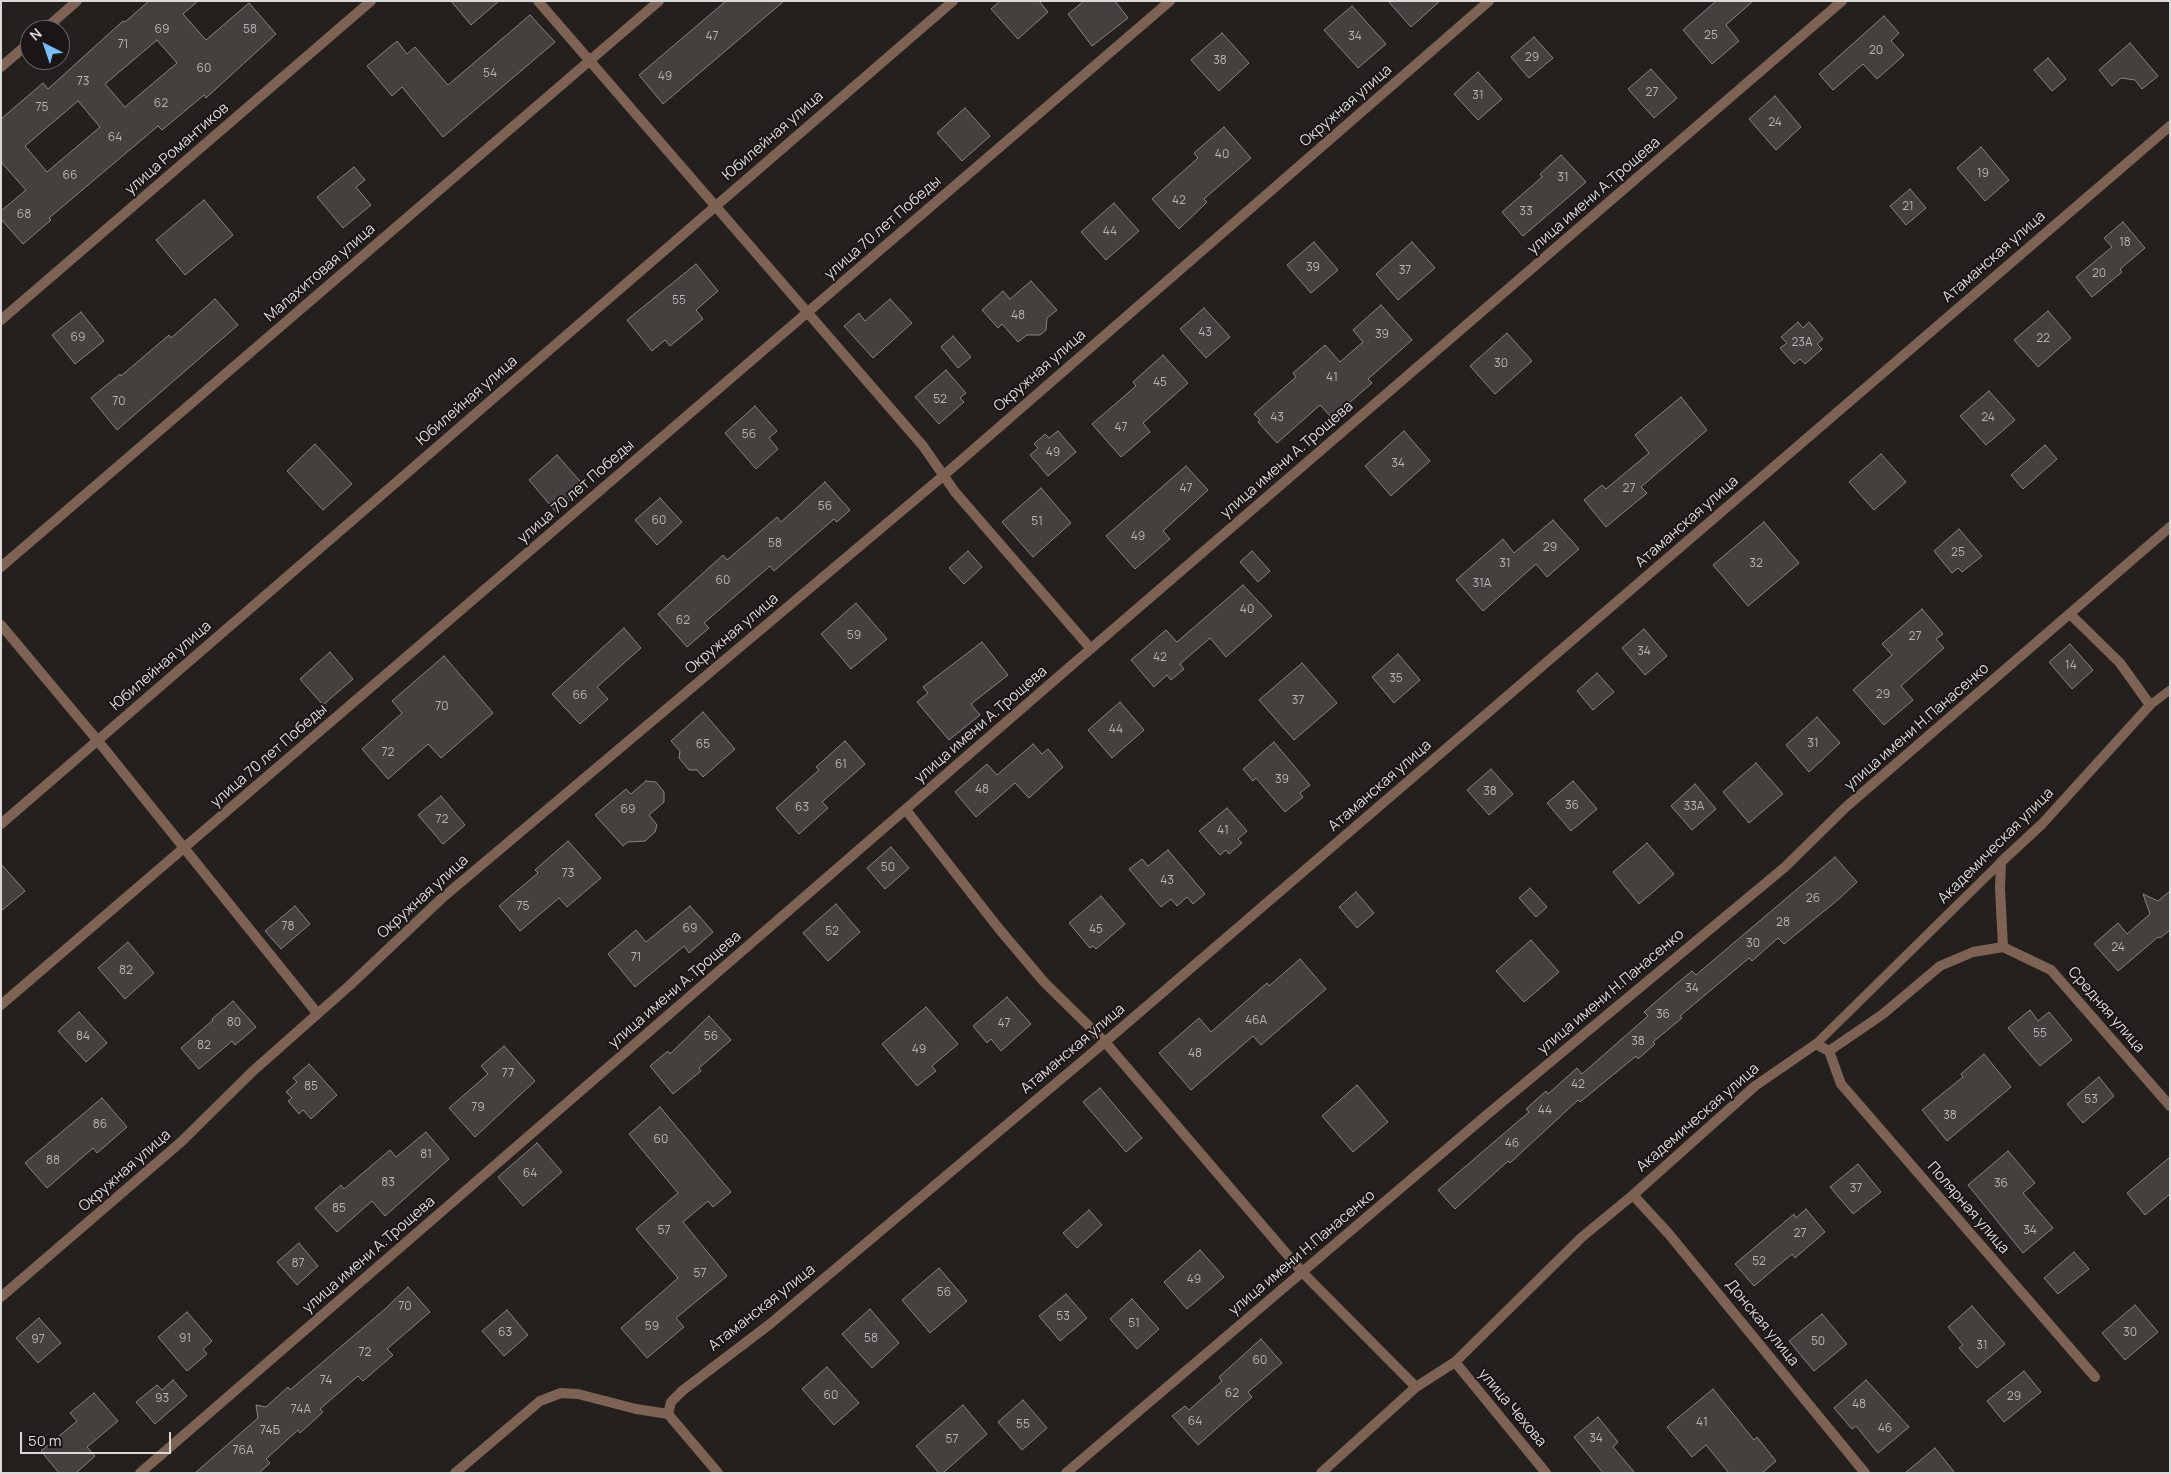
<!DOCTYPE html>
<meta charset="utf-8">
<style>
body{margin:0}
#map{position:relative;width:2171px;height:1474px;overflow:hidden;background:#23201e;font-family:Manrope,sans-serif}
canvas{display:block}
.frame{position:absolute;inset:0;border:2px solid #dcdad8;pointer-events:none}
.north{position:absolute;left:20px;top:20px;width:50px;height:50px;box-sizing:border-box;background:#191615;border:1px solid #676463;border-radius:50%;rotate:319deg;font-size:14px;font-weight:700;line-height:20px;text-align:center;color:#dcdad8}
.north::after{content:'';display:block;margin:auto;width:18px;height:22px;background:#78bff7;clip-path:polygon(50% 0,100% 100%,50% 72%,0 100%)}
.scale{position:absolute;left:20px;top:1432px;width:151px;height:22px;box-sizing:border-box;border:2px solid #dcdad8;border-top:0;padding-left:6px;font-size:15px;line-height:18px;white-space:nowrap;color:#dcdad8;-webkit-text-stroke:4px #191615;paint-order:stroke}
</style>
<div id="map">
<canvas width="2171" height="1474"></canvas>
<div class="frame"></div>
<div class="north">N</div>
<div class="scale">50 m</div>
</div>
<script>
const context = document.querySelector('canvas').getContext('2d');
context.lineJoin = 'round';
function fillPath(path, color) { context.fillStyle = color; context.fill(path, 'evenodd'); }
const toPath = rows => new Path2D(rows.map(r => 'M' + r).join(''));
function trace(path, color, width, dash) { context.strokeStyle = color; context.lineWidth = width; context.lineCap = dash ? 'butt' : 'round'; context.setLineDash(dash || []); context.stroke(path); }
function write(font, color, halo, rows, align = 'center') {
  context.font = font + ' Manrope,sans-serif'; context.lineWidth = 4; context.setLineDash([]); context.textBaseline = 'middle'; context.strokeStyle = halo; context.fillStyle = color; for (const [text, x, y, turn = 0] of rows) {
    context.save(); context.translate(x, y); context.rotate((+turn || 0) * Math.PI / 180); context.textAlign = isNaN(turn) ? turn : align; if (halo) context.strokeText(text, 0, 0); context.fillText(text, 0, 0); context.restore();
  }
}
const building = toPath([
 [149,1,198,1,183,14,206,40,249,3,276,34,206,98,204,95,162,130,158,126,49,218,51,220,23,244,1,219,1,211,26,190,1,162,1,119,43,83,48,89,123,21,125,22,149,1],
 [157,40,177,63,125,107,105,84,157,40],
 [78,101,100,127,47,172,25,146,78,101],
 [451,1,499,1,471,25,451,1],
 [726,1,784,1,663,104,639,75,726,1],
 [1000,1,1039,1,1048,12,1018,39,991,9,1000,1],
 [1084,1,1115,1,1128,18,1092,46,1068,14,1084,1],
 [1388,1,1440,1,1411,27,1388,1],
 [1716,1,1753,1,1726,25,1739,41,1712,64,1683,30,1716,1],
 [1352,6,1386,44,1358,68,1324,30,1352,6],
 [530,15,555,42,443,137,402,87,392,96,367,66,397,41,407,54,415,47,448,85,530,15],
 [1884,16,1899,33,1891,41,1904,55,1877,79,1863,64,1833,90,1819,74,1884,16],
 [1222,33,1249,63,1219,91,1191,60,1222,33],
 [1534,37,1553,58,1529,78,1511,57,1534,37],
 [2130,43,2158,76,2142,89,2135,80,2121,78,2112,86,2099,70,2130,43],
 [2048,58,2066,79,2052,91,2034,70,2048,58],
 [1651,69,1677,98,1654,118,1628,89,1651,69],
 [1478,72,1502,99,1478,120,1454,94,1478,72],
 [1775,96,1801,127,1776,150,1749,119,1775,96],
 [965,108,990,136,962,161,937,133,965,108],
 [1224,127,1251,158,1204,199,1207,202,1179,229,1152,199,1198,158,1194,153,1224,127],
 [1981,147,2009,180,1985,201,1957,168,1981,147],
 [1561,155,1586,182,1523,236,1502,212,1542,177,1540,174,1561,155],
 [354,167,365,180,356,187,371,205,343,228,317,197,354,167],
 [1910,189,1926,208,1906,225,1890,206,1910,189],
 [204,200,233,235,185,275,156,240,204,200],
 [1114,203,1139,231,1106,260,1081,232,1114,203],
 [2123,222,2145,248,2120,269,2122,272,2092,297,2076,277,2112,247,2104,238,2123,222],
 [1314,242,1338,270,1311,293,1287,265,1314,242],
 [1412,242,1435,268,1398,300,1376,274,1412,242],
 [696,264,718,291,696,310,703,319,670,346,665,340,652,351,627,320,696,264],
 [1031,281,1057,310,1047,318,1046,330,1040,335,1027,335,1018,342,1002,324,998,328,982,310,1003,291,1010,299,1031,281],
 [215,299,238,325,117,430,91,398,120,374,121,376,169,335,171,338,215,299],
 [890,299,912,323,873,358,844,326,859,313,865,321,890,299],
 [1381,305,1412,340,1368,379,1372,383,1332,418,1320,405,1277,443,1258,422,1260,420,1254,414,1296,377,1293,373,1325,345,1340,362,1363,342,1353,330,1381,305],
 [1204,308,1230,337,1206,358,1180,329,1204,308],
 [2048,311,2071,338,2038,367,2014,340,2048,311],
 [81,312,104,341,75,364,52,335,81,312],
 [1798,322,1803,328,1809,322,1823,339,1817,344,1822,349,1805,364,1800,359,1794,364,1780,348,1787,343,1781,337,1798,322],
 [1507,333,1532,361,1495,394,1470,366,1507,333],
 [953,336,971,357,958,368,941,347,953,336],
 [1163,355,1188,383,1143,423,1150,432,1121,457,1092,424,1136,386,1133,382,1163,355],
 [946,370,966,393,960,398,964,402,939,424,915,397,946,370],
 [1989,391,2015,420,1986,445,1960,416,1989,391],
 [1681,397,1707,430,1641,487,1647,493,1606,527,1584,500,1602,485,1606,489,1649,453,1635,435,1681,397],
 [755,406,777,431,769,438,778,449,756,469,725,433,755,406],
 [1058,431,1076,452,1048,476,1030,455,1038,448,1034,444,1045,434,1049,438,1058,431],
 [1404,431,1430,461,1391,496,1365,466,1404,431],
 [315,444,352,484,323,510,287,471,315,444],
 [2045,445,2057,459,2023,489,2011,475,2045,445],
 [1881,454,1906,482,1874,510,1849,482,1881,454],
 [557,455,585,487,556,512,529,480,557,455],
 [1186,466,1208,490,1163,531,1170,539,1135,569,1106,536,1186,466],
 [825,482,850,510,837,522,834,519,774,571,770,566,704,623,709,628,687,647,658,614,723,555,727,560,777,517,781,522,825,482],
 [1041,488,1071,523,1033,557,1002,522,1041,488],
 [660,498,682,522,657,545,635,520,660,498],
 [1553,520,1579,549,1547,577,1536,564,1483,611,1456,580,1503,539,1514,553,1553,520],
 [1764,522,1799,563,1748,606,1713,565,1764,522],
 [1959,529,1982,556,1962,572,1958,568,1952,573,1934,551,1959,529],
 [968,551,982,567,964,584,949,568,968,551],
 [1252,551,1270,571,1258,582,1240,562,1252,551],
 [1243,585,1272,616,1226,657,1210,638,1180,664,1184,669,1171,680,1167,675,1154,687,1131,660,1166,630,1177,642,1243,585],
 [856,603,887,639,851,669,821,634,856,603],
 [1922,609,1943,634,1936,639,1944,648,1901,686,1913,700,1884,725,1853,690,1892,655,1882,644,1922,609],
 [624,628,641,648,597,687,608,699,580,724,552,694,624,628],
 [1644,629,1667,656,1645,675,1622,648,1644,629],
 [982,642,1008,675,971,704,980,715,949,740,917,702,928,693,923,687,982,642],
 [2070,644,2093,670,2072,689,2049,662,2070,644],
 [330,652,353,679,323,705,300,679,330,652],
 [1398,654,1420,680,1394,703,1372,677,1398,654],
 [444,656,493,713,441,758,428,744,388,779,362,749,402,713,392,701,444,656],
 [1302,663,1337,703,1294,740,1259,700,1302,663],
 [1597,673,1614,692,1593,710,1577,691,1597,673],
 [1120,702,1144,730,1112,758,1088,730,1120,702],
 [703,712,735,749,703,777,697,770,689,770,679,758,680,751,671,741,703,712],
 [1817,717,1840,743,1809,772,1786,745,1817,717],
 [845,741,865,764,822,802,828,808,799,834,776,808,819,770,816,767,845,741],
 [1274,742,1310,785,1300,793,1303,797,1285,812,1256,778,1253,781,1243,769,1274,742],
 [1033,744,1042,754,1048,749,1063,767,1029,798,1015,783,976,817,955,792,987,764,997,775,1033,744],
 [1756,763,1783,794,1749,823,1723,792,1756,763],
 [1491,769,1513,794,1489,815,1467,790,1491,769],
 [646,781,656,782,664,792,664,802,649,815,657,825,655,832,645,841,628,842,623,846,595,815,626,789,631,794,646,781],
 [1573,781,1597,809,1571,831,1547,803,1573,781],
 [1695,784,1716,809,1692,830,1671,806,1695,784],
 [441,796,465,825,443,844,418,815,441,796],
 [1227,808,1247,831,1238,839,1242,843,1229,854,1226,850,1220,855,1199,831,1227,808],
 [568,841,601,878,567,907,559,898,520,931,499,906,538,873,535,870,568,841],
 [1647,843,1674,874,1639,904,1613,872,1647,843],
 [891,847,909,868,885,889,867,868,891,847],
 [1168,850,1205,894,1193,904,1187,897,1177,906,1171,899,1161,907,1129,869,1142,859,1148,866,1168,850],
 [1835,857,1857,882,1840,898,1784,944,1778,938,1752,961,1749,958,1680,1016,1682,1018,1653,1042,1655,1044,1638,1059,1636,1056,1580,1102,1578,1100,1510,1163,1508,1161,1455,1209,1438,1190,1529,1112,1526,1109,1546,1091,1548,1094,1577,1068,1582,1074,1648,1016,1644,1012,1674,986,1692,971,1696,975,1835,857],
 [1,864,25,891,1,911,1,864],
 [1530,888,1547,907,1536,917,1519,898,1530,888],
 [2170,891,2170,930,2160,938,2158,937,2118,971,2094,944,2118,923,2127,934,2150,914,2143,894,2158,901,2170,891],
 [1356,892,1374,913,1357,928,1339,907,1356,892],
 [1101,896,1125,924,1096,949,1093,946,1090,948,1069,923,1101,896],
 [836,904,860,932,828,961,803,933,836,904],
 [295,906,310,924,281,949,265,931,295,906],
 [690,906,713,932,689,953,684,946,635,987,608,954,636,930,646,942,690,906],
 [1531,940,1559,972,1524,1002,1496,971,1531,940],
 [128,942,154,973,125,999,98,968,128,942],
 [1300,959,1326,989,1261,1045,1253,1036,1191,1090,1159,1053,1199,1018,1211,1032,1267,983,1269,986,1300,959],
 [1007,997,1031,1024,1001,1051,991,1039,987,1043,973,1026,1007,997],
 [233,1001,256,1027,235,1045,232,1041,199,1069,181,1048,213,1020,212,1019,233,1001],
 [926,1007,958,1044,932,1066,936,1071,917,1086,882,1044,926,1007],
 [2030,1010,2038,1021,2049,1012,2072,1040,2040,1066,2008,1028,2030,1010],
 [79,1012,107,1043,86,1062,58,1031,79,1012],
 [709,1016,731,1040,699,1068,701,1071,673,1094,650,1066,668,1051,670,1054,709,1016],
 [504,1046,535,1081,475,1137,449,1108,488,1074,481,1066,504,1046],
 [1984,1054,2011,1087,1947,1141,1922,1110,1963,1077,1961,1074,1984,1054],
 [309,1064,337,1095,311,1119,303,1110,299,1114,288,1101,292,1098,286,1092,297,1082,293,1078,309,1064],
 [2099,1077,2114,1096,2083,1123,2067,1104,2099,1077],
 [1357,1085,1388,1122,1353,1152,1322,1116,1357,1085],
 [1100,1088,1142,1138,1126,1152,1083,1102,1100,1088],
 [102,1098,127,1127,97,1153,93,1148,47,1188,25,1163,102,1098],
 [660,1107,731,1192,713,1207,708,1201,683,1222,727,1276,676,1318,684,1327,647,1358,621,1328,678,1278,636,1229,678,1193,629,1134,660,1107],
 [426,1132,449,1159,385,1216,372,1201,337,1232,315,1208,341,1185,344,1189,390,1150,396,1157,426,1132],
 [537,1143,562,1172,523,1206,498,1177,537,1143],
 [2008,1151,2035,1183,2023,1193,2053,1228,2023,1253,1968,1185,2008,1151],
 [2170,1157,2170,1194,2145,1215,2127,1193,2170,1157],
 [1858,1164,1881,1192,1853,1214,1830,1187,1858,1164],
 [1806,1209,1825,1232,1795,1258,1792,1254,1754,1286,1735,1264,1794,1214,1796,1218,1806,1209],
 [1089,1210,1102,1225,1077,1248,1063,1233,1089,1210],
 [299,1243,318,1266,297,1285,277,1262,299,1243],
 [1200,1250,1224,1277,1187,1309,1164,1282,1200,1250],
 [2074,1252,2089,1269,2058,1294,2044,1278,2074,1252],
 [939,1268,967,1301,930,1333,902,1300,939,1268],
 [408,1287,430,1312,387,1349,393,1355,363,1381,358,1376,320,1409,323,1412,300,1433,298,1430,266,1459,270,1463,259,1473,195,1473,258,1418,256,1405,266,1407,288,1387,290,1390,385,1309,408,1287],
 [1066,1294,1087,1318,1060,1341,1039,1316,1066,1294],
 [1132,1299,1159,1329,1137,1349,1110,1319,1132,1299],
 [2135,1305,2158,1332,2125,1360,2102,1333,2135,1305],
 [1972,1306,2005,1344,1977,1368,1959,1348,1963,1345,1948,1327,1972,1306],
 [870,1309,899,1343,872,1368,842,1334,870,1309],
 [507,1310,528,1335,504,1356,482,1331,507,1310],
 [187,1312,212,1341,203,1349,207,1354,187,1371,158,1337,187,1312],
 [1822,1314,1847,1344,1814,1371,1789,1341,1822,1314],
 [39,1318,61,1343,38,1363,16,1338,39,1318],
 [1261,1339,1282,1363,1248,1392,1252,1397,1198,1445,1172,1416,1185,1406,1189,1410,1222,1381,1219,1377,1261,1339],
 [827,1367,859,1403,834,1425,802,1389,827,1367],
 [2024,1371,2041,1392,2004,1422,1987,1401,2024,1371],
 [173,1380,187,1396,155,1424,136,1402,157,1385,162,1390,173,1380],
 [1866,1380,1909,1427,1878,1453,1856,1426,1852,1429,1834,1408,1866,1380],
 [1713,1389,1754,1440,1757,1437,1776,1461,1762,1473,1729,1473,1706,1445,1692,1457,1667,1427,1713,1389],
 [94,1393,118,1421,87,1447,95,1456,76,1473,59,1473,41,1451,77,1421,70,1413,94,1393],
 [1023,1400,1047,1428,1022,1450,998,1422,1023,1400],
 [963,1405,987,1434,943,1473,939,1473,916,1446,963,1405],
 [1598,1417,1618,1442,1613,1447,1635,1473,1603,1473,1574,1437,1598,1417],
 [1935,1448,1955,1473,1905,1473,1935,1448]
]);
const service = toPath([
 [2150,705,2170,690],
 [1816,1044,2001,862]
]);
const minor = toPath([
 [538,1,923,446,955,492,1091,649],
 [44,30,77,1],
 [1,67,30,42],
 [1,320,371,1],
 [1,567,659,1],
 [2070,614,2120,663,2150,705,2042,824,2001,862,2000,888,2003,947,2051,970,2170,1106],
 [1,625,98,741,317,1013],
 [906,810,1000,930,1044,982,1105,1042,1303,1273,1416,1387],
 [1,824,953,1],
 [1,1005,1170,1],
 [1829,1051,1841,1084,2095,1377],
 [1829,1051,1883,1014,1940,966,1973,952,2003,947],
 [1633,1195,1668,1233,1865,1473],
 [1,1297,181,1142,253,1071,349,986,441,899,943,476,1489,1],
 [1455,1362,1546,1473],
 [140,1473,1065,671,1842,1],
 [455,1473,540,1401,561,1393,578,1394,636,1409,668,1414],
 [718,1473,668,1414,671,1402,682,1391,770,1324,1105,1042,2170,126],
 [1066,1473,1489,1113,1785,867,1846,807,2170,527],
 [1321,1473,1416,1387,1455,1362,1582,1237,1633,1195,1755,1086,1816,1044,1829,1051]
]);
const numberNames = [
 ["69",162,30],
 ["58",250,30],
 ["25",1711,36],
 ["47",712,37],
 ["34",1355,37],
 ["71",123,45],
 ["20",1876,51],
 ["29",1532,58],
 ["38",1220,61],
 ["60",204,69],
 ["54",490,74],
 ["49",665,77],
 ["73",83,82],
 ["27",1652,93],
 ["31",1478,96],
 ["62",161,104],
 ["75",42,108],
 ["24",1775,123],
 ["64",115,138],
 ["40",1222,155],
 ["19",1983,174],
 ["66",70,176],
 ["31",1563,178],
 ["42",1179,201],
 ["21",1908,207],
 ["33",1526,212],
 ["68",24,215],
 ["44",1110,232],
 ["18",2125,243],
 ["39",1313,268],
 ["37",1405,271],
 ["20",2099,274],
 ["55",679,301],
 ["48",1018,316],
 ["43",1205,333],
 ["39",1382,335],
 ["69",78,338],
 ["22",2043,339],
 ["23А",1802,343],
 ["30",1501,364],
 ["41",1332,378],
 ["45",1160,383],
 ["52",940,400],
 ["70",119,402],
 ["43",1277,418],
 ["24",1988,418],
 ["47",1121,428],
 ["56",749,435],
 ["49",1053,453],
 ["34",1398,464],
 ["47",1186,489],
 ["27",1629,489],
 ["56",825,507],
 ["60",659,521],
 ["51",1037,522],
 ["49",1138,537],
 ["58",775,544],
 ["29",1550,548],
 ["25",1958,553],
 ["31",1505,564],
 ["32",1756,564],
 ["60",723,581],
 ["31А",1482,584],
 ["40",1247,610],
 ["62",683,621],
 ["59",854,636],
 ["27",1915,637],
 ["34",1644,652],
 ["42",1160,658],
 ["14",2071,666],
 ["35",1396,679],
 ["29",1883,695],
 ["66",580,696],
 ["37",1298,701],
 ["70",442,707],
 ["44",1116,730],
 ["31",1813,744],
 ["65",703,745],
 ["72",388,753],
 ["61",841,765],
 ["39",1282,780],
 ["48",982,790],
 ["38",1490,792],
 ["36",1572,806],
 ["33А",1694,807],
 ["63",802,808],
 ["69",628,810],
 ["72",442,820],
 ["41",1223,831],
 ["50",888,868],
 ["73",568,874],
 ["43",1167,881],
 ["26",1813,899],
 ["75",523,907],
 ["28",1783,923],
 ["78",288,927],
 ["69",690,929],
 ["45",1096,930],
 ["52",832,932],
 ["30",1753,944],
 ["24",2118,948],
 ["71",636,958],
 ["82",126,971],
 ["34",1692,989],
 ["36",1663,1015],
 ["46А",1256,1021],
 ["80",234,1023],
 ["47",1004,1024],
 ["55",2040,1034],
 ["84",83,1037],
 ["56",711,1037],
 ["38",1638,1042],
 ["82",204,1046],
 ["49",919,1050],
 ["48",1195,1054],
 ["77",508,1074],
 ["42",1578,1085],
 ["85",311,1087],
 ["53",2091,1100],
 ["79",478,1108],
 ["44",1545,1111],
 ["38",1950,1116],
 ["86",100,1125],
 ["60",661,1140],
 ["46",1512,1144],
 ["81",426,1155],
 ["88",53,1161],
 ["64",530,1174],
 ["83",388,1183],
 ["36",2001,1184],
 ["37",1856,1189],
 ["85",339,1209],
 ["57",664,1231],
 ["34",2030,1231],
 ["27",1800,1234],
 ["52",1759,1262],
 ["87",298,1264],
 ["57",700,1274],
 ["49",1194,1280],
 ["56",944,1293],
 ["70",405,1307],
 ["53",1063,1317],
 ["51",1134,1324],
 ["59",652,1327],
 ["63",505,1333],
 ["30",2130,1333],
 ["91",185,1339],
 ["58",871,1339],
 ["97",38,1340],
 ["50",1818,1342],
 ["31",1982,1346],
 ["72",365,1353],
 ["60",1260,1361],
 ["74",326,1381],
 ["62",1232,1394],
 ["60",831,1396],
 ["29",2014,1397],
 ["93",162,1399],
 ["48",1859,1405],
 ["74А",301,1410],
 ["64",1195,1422],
 ["41",1702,1423],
 ["55",1023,1425],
 ["46",1885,1429],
 ["74Б",270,1431],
 ["34",1596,1439],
 ["57",952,1440],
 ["76А",243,1451]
];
const streetNames = [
 ["Окружная улица",1346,106,-41],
 ["Юбилейная улица",773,136,-41],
 ["улица Романтиков",177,149,-41],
 ["улица имени А.Трощева",1594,196,-41],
 ["улица 70 лет Победы",883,228,-41],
 ["Атаманская улица",1994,257,-41],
 ["Малахитовая улица",320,273,-41],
 ["Окружная улица",1040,371,-41],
 ["Юбилейная улица",467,401,-41],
 ["улица имени А.Трощева",1287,460,-41],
 ["улица 70 лет Победы",576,492,-41],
 ["Атаманская улица",1687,522,-41],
 ["Окружная улица",732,634,-40],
 ["Юбилейная улица",161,666,-41],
 ["улица имени А.Трощева",981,725,-41],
 ["улица имени Н.Панасенко",1917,727,-41],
 ["улица 70 лет Победы",269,756,-41],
 ["Атаманская улица",1380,786,-41],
 ["Академическая улица",1996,846,-45],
 ["Окружная улица",423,897,-42],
 ["улица имени А.Трощева",675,990,-41],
 ["улица имени Н.Панасенко",1611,992,-40],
 ["Средняя улица",2106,1010,49],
 ["Атаманская улица",1073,1049,-40],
 ["Академическая улица",1698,1118,-41],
 ["Окружная улица",125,1171,-41],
 ["Полярная улица",1968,1208,49],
 ["улица имени Н.Панасенко",1302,1253,-40],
 ["улица имени А.Трощева",369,1255,-41],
 ["Атаманская улица",762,1308,-38],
 ["Донская улица",1762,1323,51],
 ["улица Чехова",1512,1408,50]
];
fillPath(building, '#43403e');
trace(building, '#888482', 1);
trace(service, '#7e6254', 9);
trace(minor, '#7e6254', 10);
write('12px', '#b6b4b2', null, numberNames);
write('15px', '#dcdad8', '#191615', streetNames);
</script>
